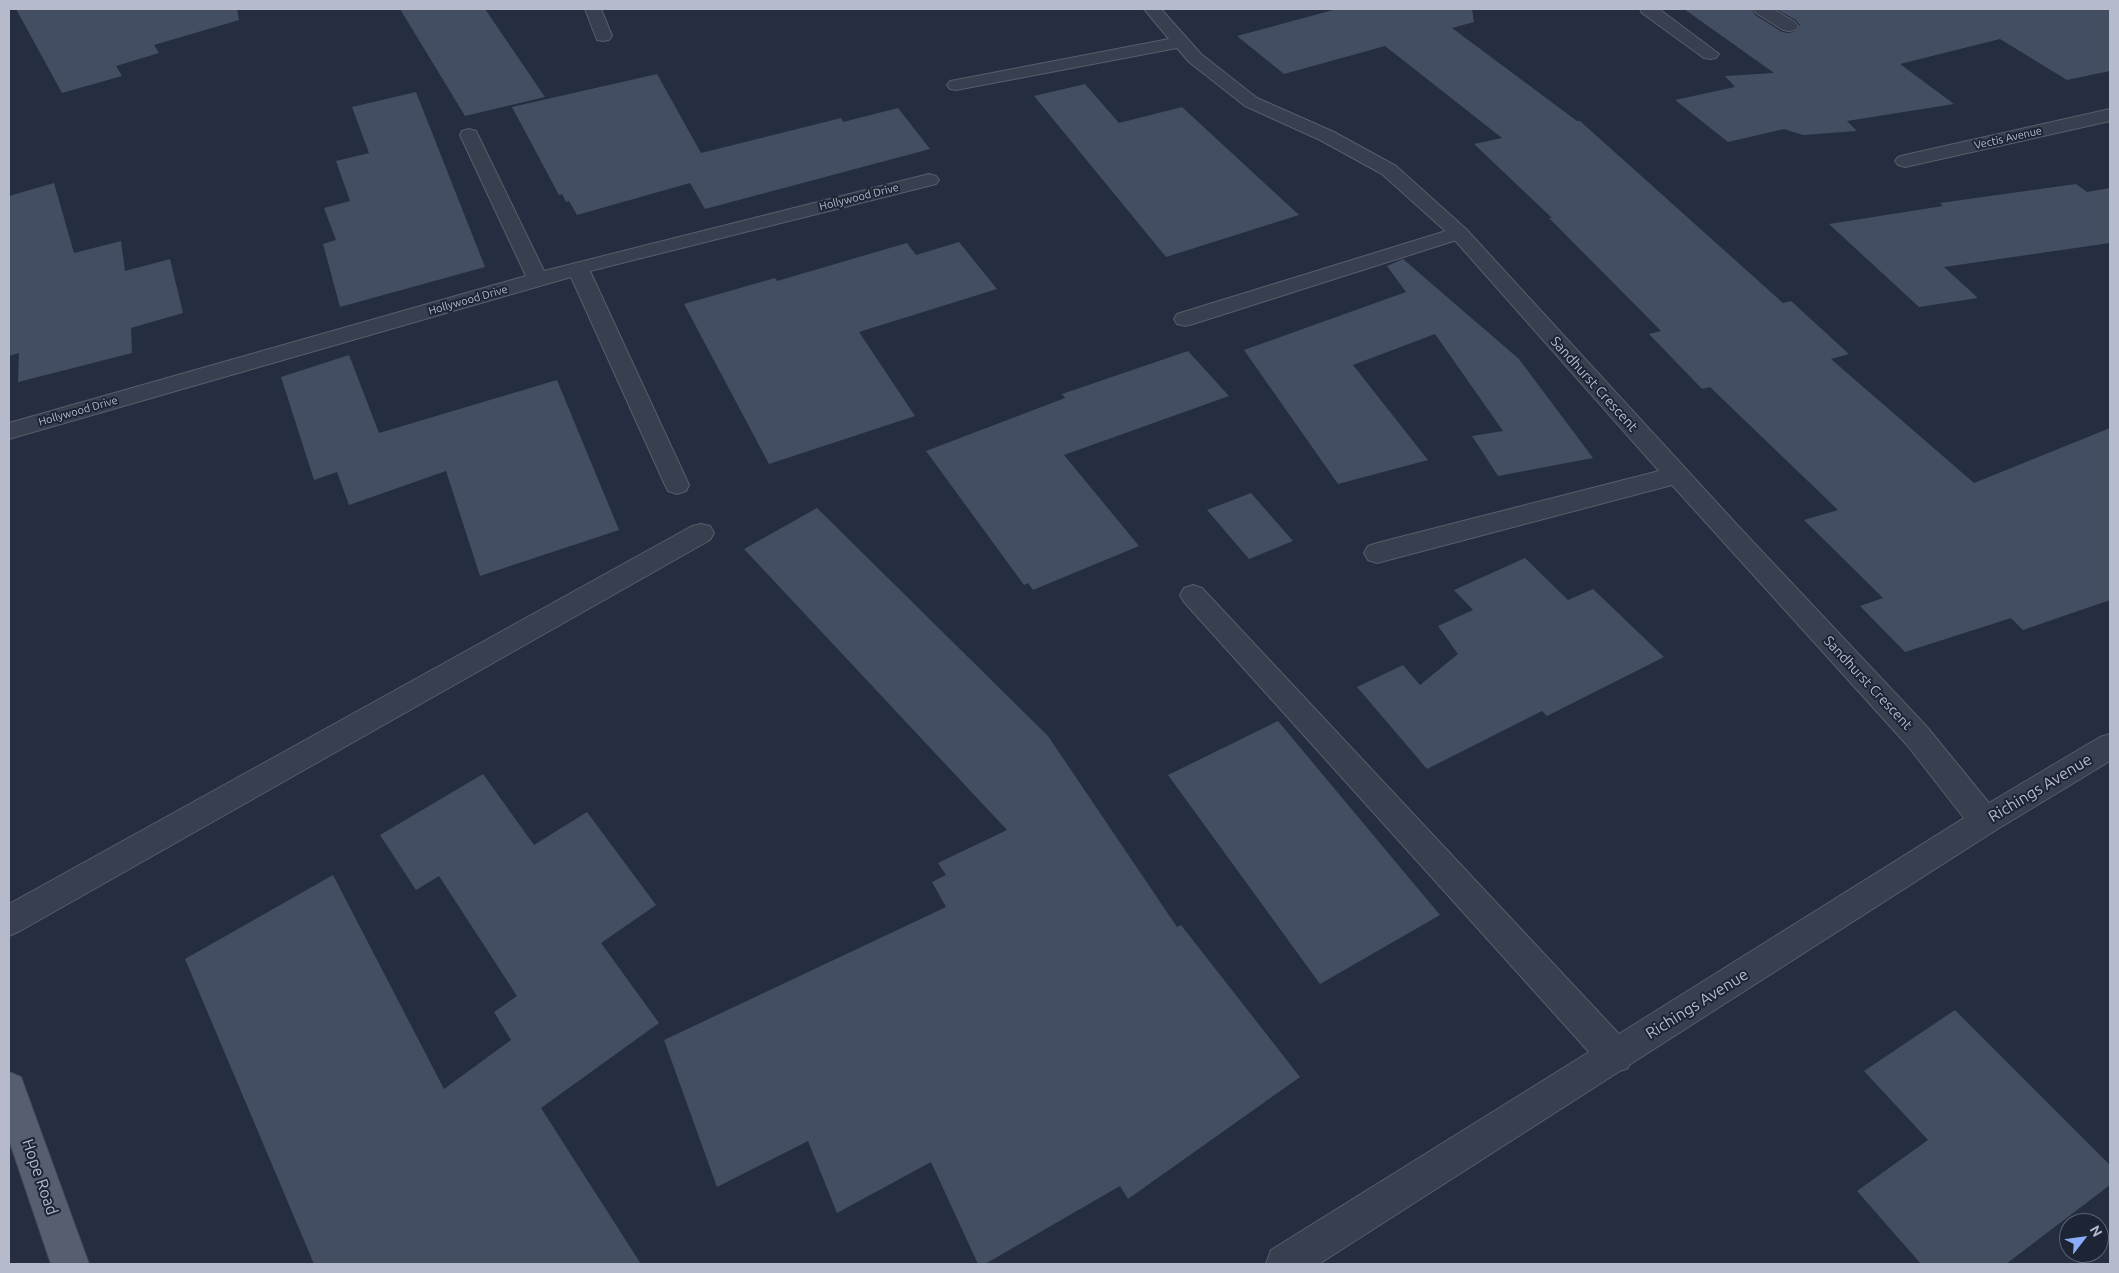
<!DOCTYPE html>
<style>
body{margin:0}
#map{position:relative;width:2119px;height:1273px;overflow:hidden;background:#242e40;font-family:Ubuntu,sans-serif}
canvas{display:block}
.frame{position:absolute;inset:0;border:10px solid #b5bbca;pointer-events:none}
.north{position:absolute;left:2059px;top:1213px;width:50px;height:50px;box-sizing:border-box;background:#1d2535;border:1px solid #5a6171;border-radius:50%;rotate:60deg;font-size:14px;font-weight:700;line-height:20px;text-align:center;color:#b5bbca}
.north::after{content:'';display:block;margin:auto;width:18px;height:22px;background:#89adfb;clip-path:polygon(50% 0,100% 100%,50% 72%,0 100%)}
</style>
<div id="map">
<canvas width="2119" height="1273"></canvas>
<div class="frame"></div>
<div class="north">N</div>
</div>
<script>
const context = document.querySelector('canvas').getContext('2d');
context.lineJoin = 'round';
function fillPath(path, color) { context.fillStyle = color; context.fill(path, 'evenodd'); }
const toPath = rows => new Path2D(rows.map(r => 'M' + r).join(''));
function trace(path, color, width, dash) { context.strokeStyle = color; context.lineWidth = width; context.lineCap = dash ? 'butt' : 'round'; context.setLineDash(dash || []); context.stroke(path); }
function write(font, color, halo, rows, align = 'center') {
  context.font = font + ' Ubuntu,sans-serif'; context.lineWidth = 4; context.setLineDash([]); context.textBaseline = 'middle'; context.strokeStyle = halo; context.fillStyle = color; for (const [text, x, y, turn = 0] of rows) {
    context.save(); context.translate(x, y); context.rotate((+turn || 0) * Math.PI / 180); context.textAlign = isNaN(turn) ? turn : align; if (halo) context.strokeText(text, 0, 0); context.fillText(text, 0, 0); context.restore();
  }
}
const building = toPath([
 [16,9,237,9,239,20,154,45,159,53,116,66,122,76,62,93],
 [400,9,485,9,545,97,465,116],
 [1337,9,1472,9,1474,22,1452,28,1577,121,1580,121,1783,303,1791,301,1849,354,1831,359,1974,483,2110,428,2110,600,2023,630,2011,618,1905,652,1860,606,1883,598,1804,520,1838,510,1710,387,1702,389,1649,334,1661,331,1549,218,1552,218,1474,144,1502,138,1385,46,1284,74,1237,36],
 [1684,9,1752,9,1755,15,1782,32,1789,33,1796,31,1800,25,1796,20,1776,9,2110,9,2110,71,2067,80,2000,39,1900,64,1954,104,1847,121,1857,131,1803,135,1784,129,1728,142,1675,100,1735,87,1725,76,1774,73],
 [657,74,701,153,841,118,843,122,898,108,930,149,705,209,690,183,577,215,569,201,566,202,562,194,559,195,512,107],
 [1085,84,1119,123,1182,107,1299,215,1166,257,1034,96],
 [416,92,485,267,340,307,323,244,336,240,324,208,350,201,336,161,369,153,352,107],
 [54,183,74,253,121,241,125,271,170,259,183,313,131,328,132,353,18,382,19,353,9,356,9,196],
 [2076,184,2087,192,2110,188,2110,243,1944,267,1978,298,1919,307,1829,224,1943,206,1940,203],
 [959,242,997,289,859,332,915,416,769,464,684,304,775,278,777,281,907,243,916,255],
 [1403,259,1519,359,1593,458,1498,476,1472,436,1503,431,1435,334,1353,365,1428,460,1338,484,1244,350,1406,292,1387,266],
 [1188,351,1229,396,1064,455,1139,546,1033,590,1028,583,1024,585,926,451,1065,398,1062,394],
 [349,355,379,433,557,380,619,530,480,576,446,471,349,505,337,472,314,480,281,377],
 [1251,493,1293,541,1249,559,1207,510],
 [817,508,1048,736,1177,927,1181,925,1300,1077,1128,1199,1120,1186,985,1264,978,1264,931,1162,837,1213,808,1141,717,1187,664,1040,946,907,932,882,946,875,938,863,1007,830,744,549],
 [1525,558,1568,600,1593,589,1664,657,1547,716,1542,711,1427,769,1357,687,1403,665,1420,685,1458,654,1438,626,1473,610,1454,590],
 [1278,721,1440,915,1320,984,1168,775],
 [483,774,534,845,587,812,656,905,601,943,659,1023,541,1108,641,1264,314,1264,185,959,333,875,444,1089,511,1040,494,1012,517,996,439,876,416,890,380,835],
 [1955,1010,2110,1165,2110,1185,2006,1264,1921,1264,1857,1191,1928,1140,1864,1071]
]);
const lane = toPath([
 [1459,227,1466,229,1469,233,1466,237,1193,324,1185,326,1177,324,1174,319,1177,314,1459,227],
 [701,524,710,526,714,533,710,540,20,931,9,936,9,904,692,526,701,524]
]);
const street = toPath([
 [585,9,601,9,612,36,609,40,603,41,597,40,585,9],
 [1144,9,1161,9,1201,54,1257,98,1334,132,1396,166,1466,229,1740,528,1927,727,1989,803,2100,737,2110,734,2110,761,1996,830,1629,1065,1628,1068,1620,1071,1319,1264,1266,1264,1271,1250,1589,1052,1184,602,1180,595,1184,588,1193,585,1202,588,1619,1034,1964,818,1907,745,1672,485,1377,563,1368,560,1364,553,1368,546,1377,543,1659,471,1452,237,1382,174,1320,140,1245,106,1189,62,1177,48,956,90,950,89,947,85,950,81,956,80,1169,39,1144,9],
 [1640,9,1659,9,1719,54,1716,58,1710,59,1704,58,1642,13,1640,9],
 [1754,9,1773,9,1795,22,1798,26,1795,30,1789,31,1783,30,1756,13,1754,9],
 [2110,109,2110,121,1905,167,1898,165,1895,161,1898,157,1905,155,2110,109],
 [469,129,476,131,478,135,544,271,929,174,936,176,939,180,936,184,590,271,689,485,686,491,677,494,668,491,665,485,571,277,9,439,9,423,526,276,460,135,462,131,469,129]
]);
const primary = toPath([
 [9,1072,21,1077,89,1264,51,1264,9,1140,9,1072]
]);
const farStreetnames = [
 ["Vectis Avenue",2008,138,-13],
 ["Hollywood Drive",859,197,-14],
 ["Hollywood Drive",468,300,-16],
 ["Hollywood Drive",78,411,-16]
];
const streetNames = [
 ["Sandhurst Crescent",1594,384,48],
 ["Sandhurst Crescent",1868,683,47]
];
const nearStreetnames = [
 ["Richings Avenue",2040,788,-31],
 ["Richings Avenue",1697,1004,-32],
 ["Hope Road",40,1177,71]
];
fillPath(building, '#434e62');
trace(lane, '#565e6d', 2);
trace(street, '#565e6d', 2);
trace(primary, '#424959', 2);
fillPath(lane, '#384050');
fillPath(street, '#384050');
fillPath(primary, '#565f70');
write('11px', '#b5bbca', '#1d2535', farStreetnames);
write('14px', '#b5bbca', '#1d2535', streetNames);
write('16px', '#b5bbca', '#1d2535', nearStreetnames);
</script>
